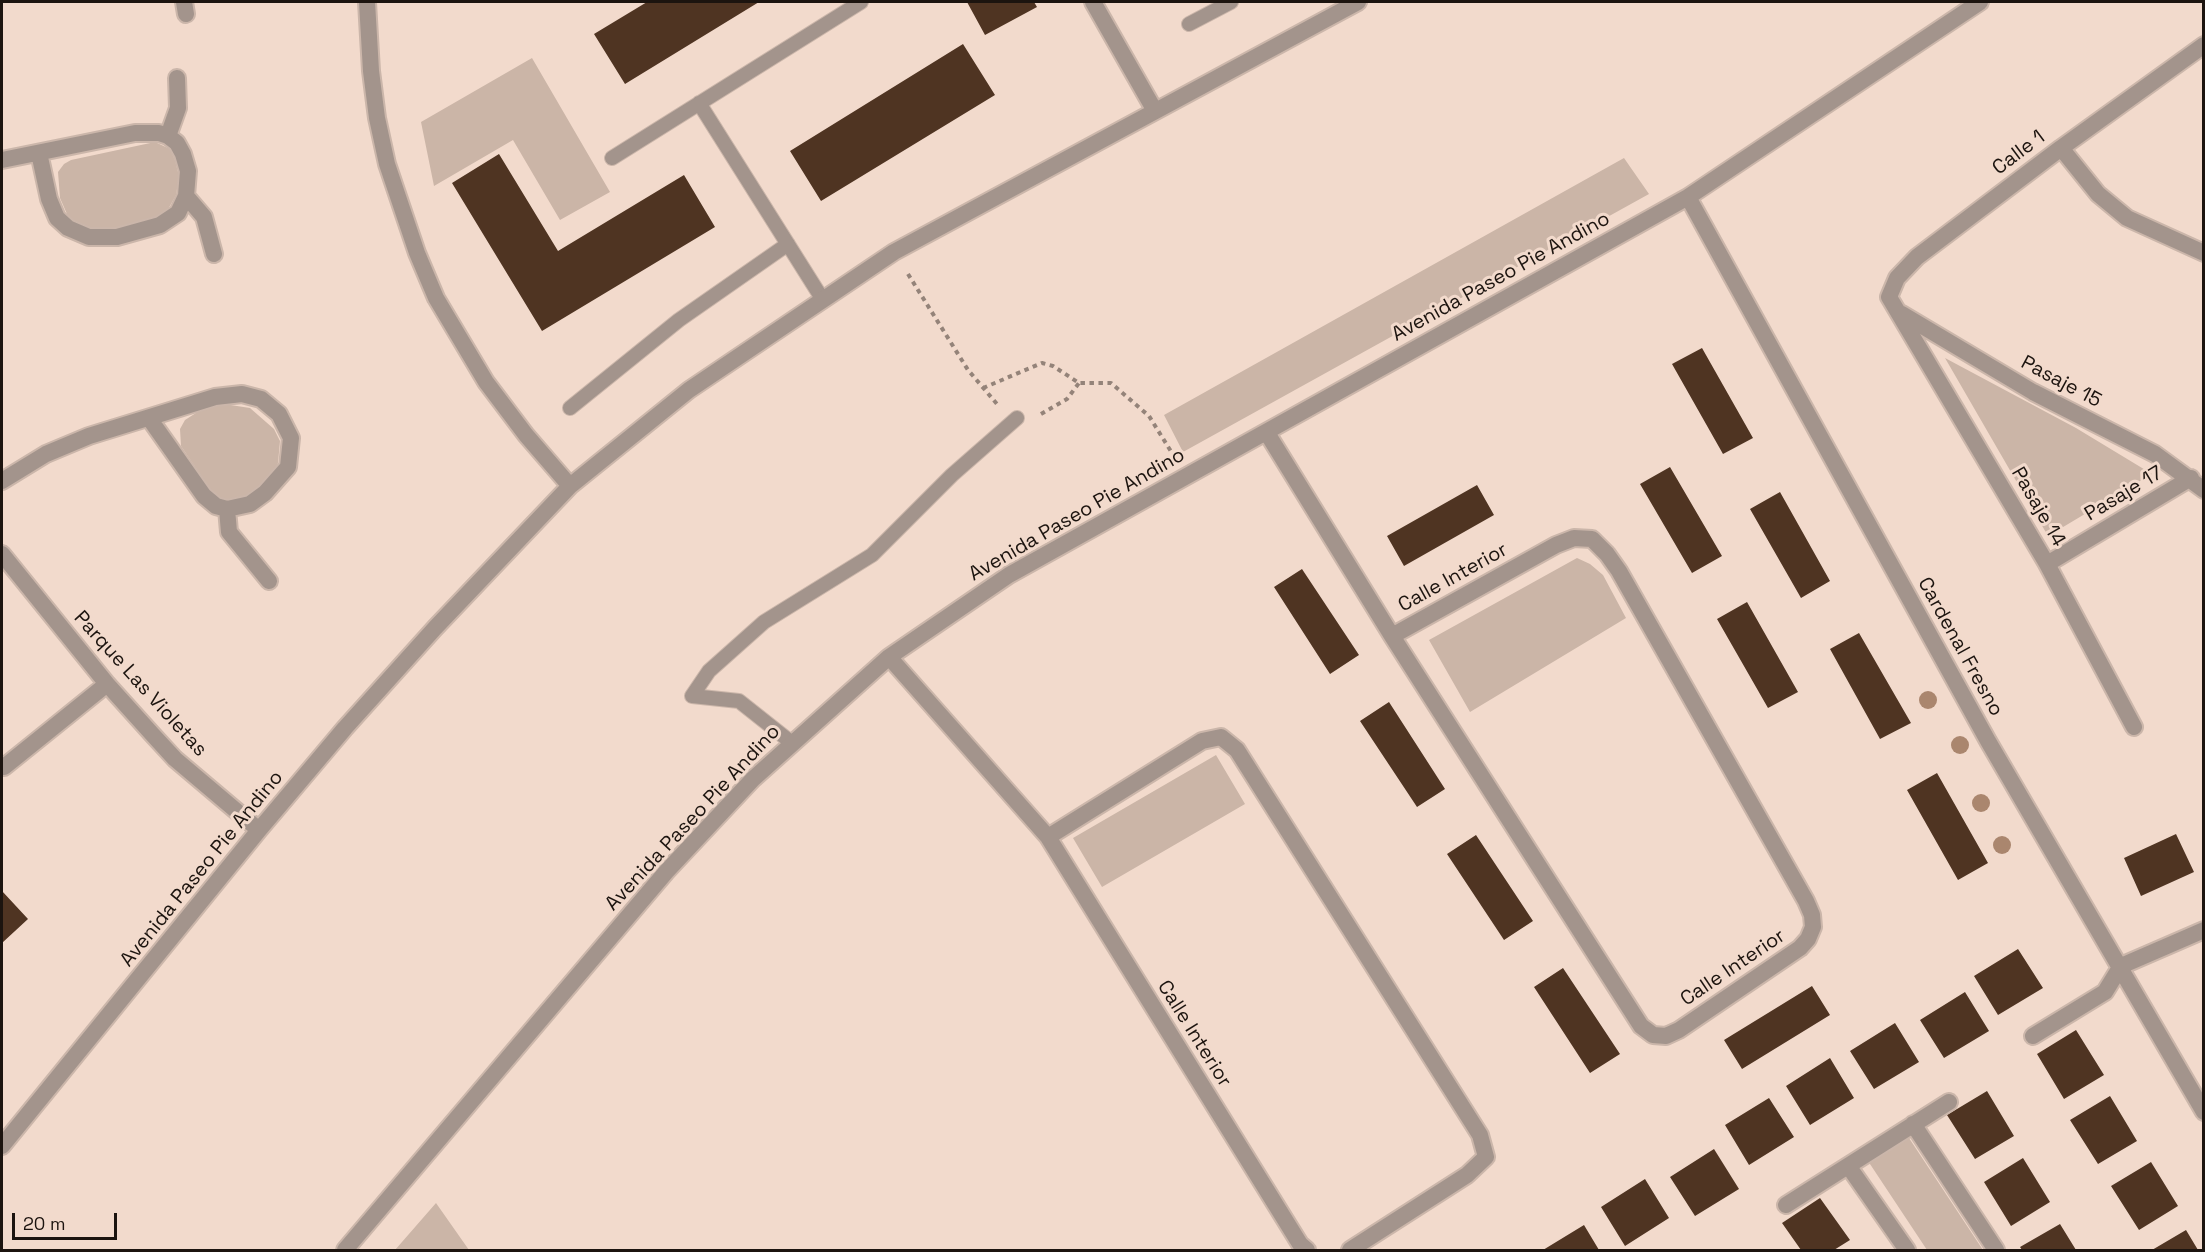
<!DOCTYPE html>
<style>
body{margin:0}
#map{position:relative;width:2205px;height:1252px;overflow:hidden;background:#f2dacc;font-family:"Space Grotesk",sans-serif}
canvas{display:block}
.frame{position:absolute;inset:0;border:3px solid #1c140f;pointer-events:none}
.scale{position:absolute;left:12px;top:1213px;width:105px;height:27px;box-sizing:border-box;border:3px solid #1c140f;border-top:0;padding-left:8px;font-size:18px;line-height:21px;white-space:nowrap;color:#1c140f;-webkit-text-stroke:4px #f2dacc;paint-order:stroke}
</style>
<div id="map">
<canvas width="2205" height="1252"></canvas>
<div class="frame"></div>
<div class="scale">20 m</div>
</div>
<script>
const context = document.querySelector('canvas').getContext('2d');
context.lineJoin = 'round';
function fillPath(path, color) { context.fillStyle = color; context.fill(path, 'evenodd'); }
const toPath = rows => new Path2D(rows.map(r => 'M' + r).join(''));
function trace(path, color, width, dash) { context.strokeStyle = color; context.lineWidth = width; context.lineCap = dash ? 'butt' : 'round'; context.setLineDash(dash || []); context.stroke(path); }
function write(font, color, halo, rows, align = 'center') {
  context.font = font + ' "Space Grotesk",sans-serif'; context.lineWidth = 6; context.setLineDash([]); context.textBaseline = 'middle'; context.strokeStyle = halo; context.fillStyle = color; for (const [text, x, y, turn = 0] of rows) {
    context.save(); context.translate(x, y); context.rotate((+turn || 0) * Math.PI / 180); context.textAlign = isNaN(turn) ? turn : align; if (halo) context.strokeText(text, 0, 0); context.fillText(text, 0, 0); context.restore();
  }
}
const green = toPath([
 [532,58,610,192,560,220,513,140,434,186,421,122],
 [155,142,170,149,175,160,179,176,176,195,166,213,158,218,111,230,87,230,70,221,60,198,58,172,64,164,71,160],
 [1624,158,1649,194,1183,452,1164,415],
 [1945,358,2076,428,2152,474,2048,536],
 [224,404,250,408,274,429,280,441,278,463,272,475,262,487,241,500,220,499,212,492,181,446,180,429,185,420,199,411],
 [1577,558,1590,564,1603,575,1626,618,1470,712,1429,640],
 [1216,755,1245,804,1102,887,1073,838],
 [1907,1135,1983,1250,1927,1250,1868,1161],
 [436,1203,469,1250,395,1250]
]);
const building = toPath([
 [647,2,759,2,625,84,594,34],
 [967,2,1034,2,1037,7,985,35],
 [963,44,995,95,821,201,790,151],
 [499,154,558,251,684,175,715,227,542,331,452,183],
 [1702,348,1753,438,1723,454,1672,364],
 [1670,467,1722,556,1692,573,1640,484],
 [1477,485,1494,515,1404,566,1387,536],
 [1780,492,1830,581,1801,598,1750,509],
 [1302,569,1359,655,1330,674,1274,587],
 [1747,602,1798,692,1768,708,1717,619],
 [1859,633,1911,723,1880,739,1830,649],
 [1389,702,1445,789,1417,807,1360,721],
 [1937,773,1988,863,1958,880,1907,790],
 [2176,834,2194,872,2141,896,2124,858],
 [1476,835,1533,921,1504,940,1447,854],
 [2,891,28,919,2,943],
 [2018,949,2043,988,1998,1015,1974,976],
 [1563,968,1620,1054,1590,1073,1534,987],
 [1812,986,1830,1015,1742,1069,1724,1040],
 [1965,992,1989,1031,1944,1058,1920,1020],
 [1895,1023,1919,1062,1874,1089,1850,1051],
 [2076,1030,2104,1075,2064,1099,2037,1054],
 [1830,1058,1854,1098,1810,1125,1786,1086],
 [1987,1091,2014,1136,1975,1159,1947,1115],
 [2110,1096,2137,1141,2098,1164,2070,1120],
 [1769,1098,1794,1137,1749,1165,1725,1125],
 [1714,1149,1739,1189,1695,1216,1670,1177],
 [2023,1158,2050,1202,2011,1226,1984,1182],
 [2151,1162,2178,1206,2139,1230,2111,1186],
 [1645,1179,1669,1218,1625,1246,1601,1207],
 [1820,1198,1850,1240,1834,1250,1801,1250,1782,1223],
 [2060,1224,2076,1250,2022,1250,2020,1247],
 [1584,1225,1599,1250,1543,1250],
 [2186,1230,2198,1250,2152,1250]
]);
const path = toPath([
 [908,274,968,370,997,404],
 [983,388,1042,363,1053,366,1079,383,1111,383,1149,416,1172,453],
 [1041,414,1067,399,1079,383]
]);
const service = toPath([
 [1189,24,1231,2],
 [699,103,823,300],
 [612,158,861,2],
 [570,408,679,320,788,244],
 [792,743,739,701,692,696,709,671,764,622,872,555,952,475,1017,418]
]);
const minor = toPath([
 [184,2,186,14],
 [367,2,371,71,377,118,387,164,417,253,436,298,486,382,526,435,570,486],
 [1093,2,1155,111],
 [168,136,178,108,177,78],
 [2061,148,2098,194,2127,218,2204,253],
 [2,160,135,133,159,133,168,136,177,143,183,154,188,171,186,196,178,213,160,225,117,237,89,237,68,228,57,218,49,199,39,153],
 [186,196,204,217,214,254],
 [1688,197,1988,741,2204,1112],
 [1902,314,2033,392,2155,454,2204,490],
 [1267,433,1392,636,1641,1026,1653,1035,1666,1036,1679,1030,1800,948,1808,939,1813,927,1812,915,1806,901,1619,571,1607,554,1592,539,1574,538,1556,545,1392,636],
 [2,481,46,454,89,436,215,397,242,394,261,399,279,414,291,438,288,467,265,493,250,504,227,509,216,506,204,496,149,418],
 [227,509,229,532,269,581],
 [2,554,107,684,152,734,175,759,259,830],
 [2047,564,2191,478],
 [889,657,1048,837,1300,1244,1307,1250],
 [2134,727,2047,564,1889,297,1897,278,1917,257,2061,148,2204,45],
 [4,767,107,684],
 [1048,837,1202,741,1221,737,1237,750,1480,1135,1486,1157,1467,1175,1350,1250],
 [2033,1036,2105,992,2121,966,2204,930],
 [1913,1124,1996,1250],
 [2,1146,259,830,345,728,435,628,570,486,689,390,894,252,1358,2],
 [1849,1167,1907,1250],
 [1786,1205,1949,1102],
 [345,1250,666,872,753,779,889,657,1009,575,1688,197,1980,2]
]);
const trees = [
 [1928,700],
 [1960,745],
 [1981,803],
 [2002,845]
];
const streetNames = [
 ["Calle 1",2019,153,-37],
 ["Avenida Paseo Pie Andino",1501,277,-29],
 ["Pasaje 15",2061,382,28],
 ["Pasaje 17",2124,494,-31],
 ["Pasaje 14",2038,507,60],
 ["Avenida Paseo Pie Andino",1077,515,-30],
 ["Calle Interior",1453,578,-29],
 ["Cardenal Fresno",1960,647,61],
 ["Parque Las Violetas",140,684,48],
 ["Avenida Paseo Pie Andino",693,818,-47],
 ["Avenida Paseo Pie Andino",202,869,-51],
 ["Calle Interior",1733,968,-34],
 ["Calle Interior",1194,1034,58]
];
fillPath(green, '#cbb5a7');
fillPath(building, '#4f3422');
trace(service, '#cbb6aa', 16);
trace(minor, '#cbb6aa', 20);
trace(path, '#948379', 4, [4.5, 4.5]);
trace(service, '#a3948c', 14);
trace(minor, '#a3948c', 16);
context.fillStyle = '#aa866e';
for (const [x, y] of trees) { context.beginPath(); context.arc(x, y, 9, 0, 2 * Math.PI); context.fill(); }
write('20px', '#1c140f', '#f2dacc', streetNames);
</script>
